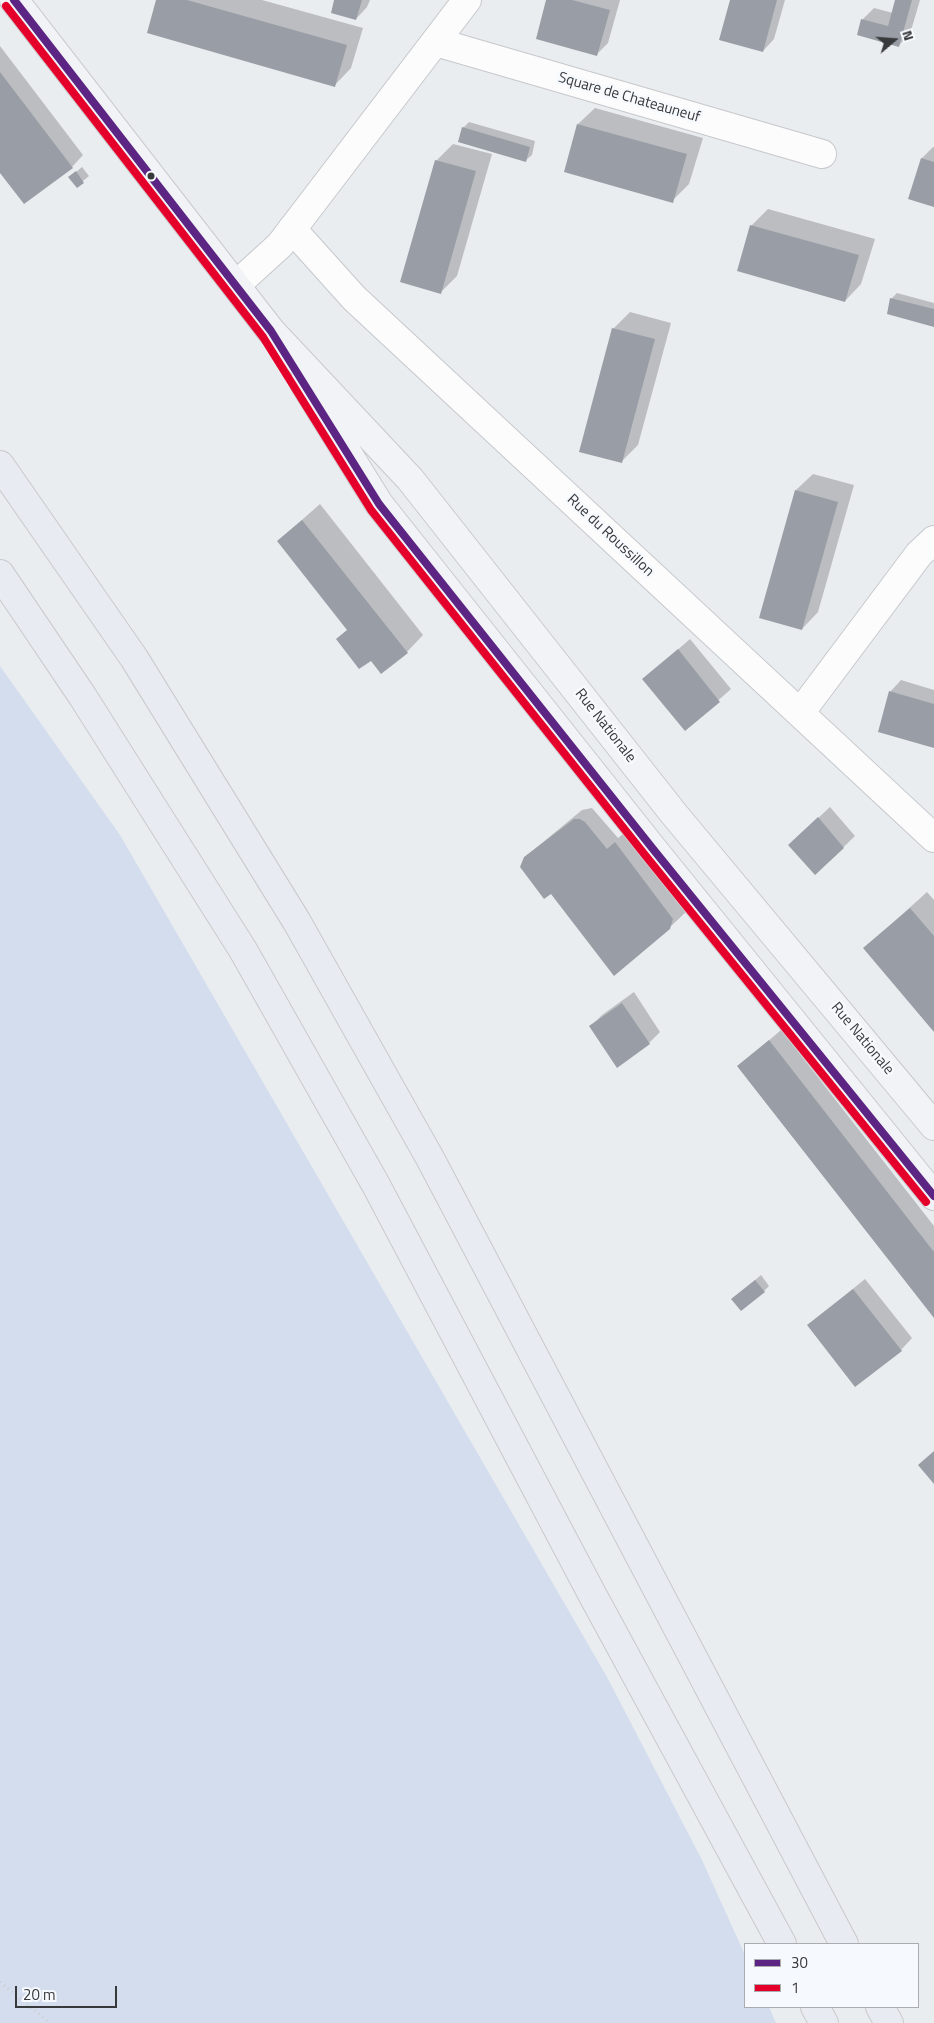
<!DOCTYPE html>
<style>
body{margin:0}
#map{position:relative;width:934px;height:2023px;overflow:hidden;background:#eaedf0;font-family:"Titillium Web",sans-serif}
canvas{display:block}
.legend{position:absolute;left:744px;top:1943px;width:175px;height:65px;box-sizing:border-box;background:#f6f9fe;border:1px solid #aaacb0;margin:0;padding:6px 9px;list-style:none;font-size:15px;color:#37393b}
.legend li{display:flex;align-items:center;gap:10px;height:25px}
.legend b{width:25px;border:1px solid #aaacb0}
.north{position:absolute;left:869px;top:15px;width:50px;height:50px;-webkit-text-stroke:4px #f6f9fe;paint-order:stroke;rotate:72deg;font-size:14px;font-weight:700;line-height:20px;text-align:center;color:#37393b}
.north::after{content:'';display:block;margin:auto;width:18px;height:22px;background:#37393b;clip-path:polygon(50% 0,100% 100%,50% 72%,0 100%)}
.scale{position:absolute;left:15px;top:1986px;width:102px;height:22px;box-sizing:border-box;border:2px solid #37393b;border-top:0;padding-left:6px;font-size:15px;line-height:18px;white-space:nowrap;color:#37393b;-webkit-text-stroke:4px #f6f9fe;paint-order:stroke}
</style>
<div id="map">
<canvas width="934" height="2023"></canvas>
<ul class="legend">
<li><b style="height:6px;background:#5c2483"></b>30</li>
<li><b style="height:6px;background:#e4002b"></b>1</li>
</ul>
<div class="north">N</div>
<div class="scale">20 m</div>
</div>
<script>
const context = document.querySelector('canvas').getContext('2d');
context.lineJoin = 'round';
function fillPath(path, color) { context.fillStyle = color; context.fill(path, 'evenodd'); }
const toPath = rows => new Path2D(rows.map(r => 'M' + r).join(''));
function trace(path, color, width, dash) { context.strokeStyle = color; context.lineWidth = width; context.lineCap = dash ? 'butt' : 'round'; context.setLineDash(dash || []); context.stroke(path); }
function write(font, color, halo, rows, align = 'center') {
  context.font = font + ' "Titillium Web",sans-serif'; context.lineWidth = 5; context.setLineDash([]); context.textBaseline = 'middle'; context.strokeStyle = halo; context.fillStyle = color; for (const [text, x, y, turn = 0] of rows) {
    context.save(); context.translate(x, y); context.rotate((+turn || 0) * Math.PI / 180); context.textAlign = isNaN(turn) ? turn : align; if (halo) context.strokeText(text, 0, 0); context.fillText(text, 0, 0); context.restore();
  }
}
const green = toPath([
 [0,666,120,835,607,1677,702,1860,745,1955,745,2007,769,2007,776,2023,0,2023]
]);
const shadow = toPath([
 [157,0,262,0,363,28,351,68,335,85],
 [335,0,370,0,367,7,356,19],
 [548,0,620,0,608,43,597,54],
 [731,0,785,0,774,39,763,51],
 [896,0,920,0,910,34,899,45,862,20,874,8,893,13],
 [0,46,83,155,72,167,0,171],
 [595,108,703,138,689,184,672,201,578,124],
 [469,122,535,141,532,155,526,160,463,128],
 [453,144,492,154,457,276,441,292,436,161],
 [933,147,934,147,934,205,910,198,922,158],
 [82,167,89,176,77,186,70,177],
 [768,209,875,239,861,284,845,301,739,270,752,225],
 [897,293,934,303,934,325,888,313,892,298],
 [630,312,671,323,638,445,621,462,613,329],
 [813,474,854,485,818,612,802,629,796,490],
 [320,504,423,635,407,652,371,659,278,541],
 [690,639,731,689,686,729,644,679],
 [901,680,934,690,934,747,890,692],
 [830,807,855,836,816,874,801,834],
 [592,808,618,838,633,826,687,911,669,928,525,857,582,810],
 [927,892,934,900,934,1030,875,939],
 [634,992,660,1032,649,1043,590,1027,602,1015],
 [781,1030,934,1226,934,1317,738,1067],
 [761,1275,769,1286,764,1291,739,1294],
 [865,1279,912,1338,901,1350,822,1314]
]);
const building = toPath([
 [156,0,187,0,347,45,335,87,147,33],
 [334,0,362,0,356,20,331,13],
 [546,0,572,0,610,10,597,56,536,39],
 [730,0,777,0,763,52,719,40],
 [895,0,912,0,899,47,857,35,861,19,888,26],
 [0,72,73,168,24,204,0,173],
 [577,124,687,154,673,203,564,172],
 [462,127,530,147,526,162,458,142],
 [921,158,934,162,934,207,908,199],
 [435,160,476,171,441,294,400,282],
 [76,171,84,183,77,188,68,177],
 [750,225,859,255,845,302,737,271],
 [890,298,934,309,934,327,887,314],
 [612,328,655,339,622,463,579,452],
 [795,490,838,502,802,630,759,618],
 [302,520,408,653,381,674,371,661,359,669,336,639,347,630,277,541],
 [678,649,720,702,685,731,642,679],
 [889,691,934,704,934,748,878,732],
 [818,817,844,848,815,875,788,845],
 [574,819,580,819,585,822,607,849,615,842,673,919,670,929,614,976,551,894,544,899,520,867,524,857],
 [910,908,934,936,934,1032,863,948],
 [622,1003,650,1044,617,1068,589,1026],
 [769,1040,934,1252,934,1318,737,1066],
 [755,1280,765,1292,741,1311,731,1299],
 [853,1289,902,1351,855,1387,807,1325],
 [934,1451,934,1484,918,1465]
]);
const path = toPath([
 [0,1982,50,2023]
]);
const minor = toPath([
 [436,42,822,154],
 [292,229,354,298,934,838],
 [236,285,280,245,467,0],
 [800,713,919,554,934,540]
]);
const major = toPath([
 [14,0,271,331,410,479,674,814,934,1126],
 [304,383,379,504,653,849,934,1196]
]);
const highway = toPath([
 [0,465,134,658,297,922,431,1160,844,1944],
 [0,574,83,697,243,950,376,1185,592,1594,782,1944],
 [815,2007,824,2023],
 [880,2007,889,2023]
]);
const bus1 = toPath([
 [14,0,271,331,379,504,653,849,934,1196]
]);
const bus2 = toPath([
 [6,6,263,337,371,510,645,855,926,1202]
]);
const markers = [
 [151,176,4.5,"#37393b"]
];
const streetNames = [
 ["Square de Chateauneuf",629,98,16],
 ["Rue du Roussillon",610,536,43],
 ["Rue Nationale",605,726,52],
 ["Rue Nationale",862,1039,50]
];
fillPath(green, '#d3ddee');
fillPath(shadow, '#0003');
fillPath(building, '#999da5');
trace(minor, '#c6c8cb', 30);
trace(major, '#c8c9cb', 30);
trace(highway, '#c8c9cb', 30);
trace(path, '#cccdce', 3, [1, 4]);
trace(minor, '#fcfcfd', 28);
trace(major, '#f1f3f6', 28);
trace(highway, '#e8ecf2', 28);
trace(bus1, '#5c2483', 8);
trace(bus2, '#e4002b', 8);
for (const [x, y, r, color] of markers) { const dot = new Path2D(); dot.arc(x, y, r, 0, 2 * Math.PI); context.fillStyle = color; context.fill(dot); trace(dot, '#f6f9fe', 2); }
write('15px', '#37393b', '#f6f9fe', streetNames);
</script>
